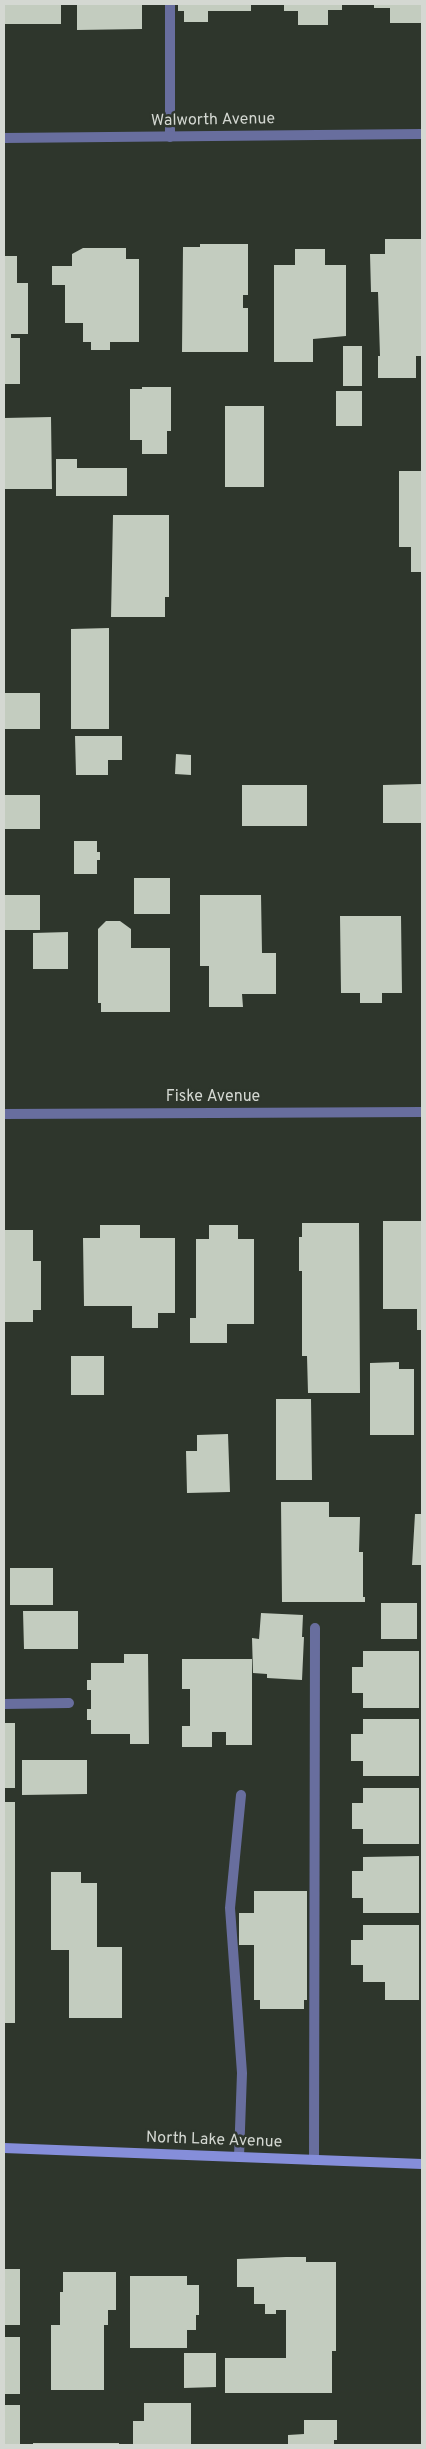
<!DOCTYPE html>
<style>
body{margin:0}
#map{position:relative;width:426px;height:2449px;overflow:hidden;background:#2e362c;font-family:Overpass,sans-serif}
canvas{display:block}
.frame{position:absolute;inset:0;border:5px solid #d4d8d2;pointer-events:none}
</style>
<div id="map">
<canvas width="426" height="2449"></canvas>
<div class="frame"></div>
</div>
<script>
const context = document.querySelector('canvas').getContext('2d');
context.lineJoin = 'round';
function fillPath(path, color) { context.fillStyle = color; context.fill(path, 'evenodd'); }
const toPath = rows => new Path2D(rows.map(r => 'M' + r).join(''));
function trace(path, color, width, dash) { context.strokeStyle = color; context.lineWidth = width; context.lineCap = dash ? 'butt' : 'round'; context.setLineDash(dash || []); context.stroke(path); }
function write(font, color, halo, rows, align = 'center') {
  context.font = font + ' Overpass,sans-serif'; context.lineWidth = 5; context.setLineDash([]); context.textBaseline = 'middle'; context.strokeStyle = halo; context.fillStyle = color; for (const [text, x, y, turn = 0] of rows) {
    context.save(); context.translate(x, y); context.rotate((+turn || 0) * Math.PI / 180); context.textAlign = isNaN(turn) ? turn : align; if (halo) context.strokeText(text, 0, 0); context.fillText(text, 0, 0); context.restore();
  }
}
const building = toPath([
 [4,4,61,4,61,24,4,24],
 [77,4,142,4,142,29,77,30],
 [178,4,251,4,251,11,208,11,208,22,184,22,184,11,178,11],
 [284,4,342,4,342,10,328,10,328,25,298,25,298,11,284,11],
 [374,4,422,4,422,23,390,23,390,8,374,8],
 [385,239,422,239,422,356,416,356,416,378,378,378,378,356,380,356,378,292,371,292,370,254,385,254],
 [200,244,248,244,248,295,243,295,243,308,248,308,248,352,182,352,183,247,200,247],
 [83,248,126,248,126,259,139,259,139,342,110,342,110,350,91,350,91,342,83,342,83,323,65,323,65,285,52,285,52,266,72,266,72,254],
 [295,249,325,249,325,265,346,265,346,336,313,339,313,362,274,362,274,265,295,265],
 [4,256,17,256,17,283,28,283,28,334,11,334,11,338,20,338,20,384,4,384],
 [343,346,362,346,362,386,343,386],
 [142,387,171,387,171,431,167,431,167,454,142,454,142,440,130,440,130,389,142,389],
 [336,391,362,391,362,426,336,426],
 [225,406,264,406,264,487,225,487],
 [51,417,52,489,4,489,4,418],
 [56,459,77,459,77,468,127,468,127,496,56,496],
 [399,471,422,471,422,572,411,572,411,547,399,547],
 [113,515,169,515,169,597,165,597,165,617,111,617],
 [109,628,109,729,71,729,71,629],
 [4,693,40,693,40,729,4,729],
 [75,736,122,736,122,760,108,760,108,775,76,775],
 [176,754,191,755,191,775,175,774],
 [421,784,421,823,383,823,383,785],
 [242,785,307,785,307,826,242,826],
 [4,795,40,795,40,829,4,829],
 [74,841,97,841,97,852,100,852,100,860,97,860,97,874,74,874],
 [134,878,170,878,170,914,134,914],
 [4,895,40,895,40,930,4,930],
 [200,895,261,895,262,953,276,953,276,994,242,994,243,1007,209,1007,209,966,200,966],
 [340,916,401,916,402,993,382,993,382,1003,360,1003,360,993,341,993],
 [106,921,120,921,131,929,131,948,170,948,170,1012,101,1012,101,1003,98,1003,98,929],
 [68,932,68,969,33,969,33,933],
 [383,1221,422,1221,422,1330,417,1330,417,1309,383,1309],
 [302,1223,359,1223,360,1393,308,1393,307,1356,302,1356,302,1271,299,1271,299,1237,302,1237],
 [100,1225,140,1225,140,1238,175,1238,175,1313,158,1313,158,1328,132,1328,132,1306,84,1306,83,1238,100,1238],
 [209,1225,238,1225,238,1239,254,1239,254,1324,227,1324,227,1343,190,1343,190,1318,196,1318,196,1239,209,1239],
 [4,1230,33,1230,33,1261,41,1261,41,1310,33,1310,33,1322,4,1322],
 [71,1356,104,1356,104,1395,71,1395],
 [399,1362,399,1369,414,1369,414,1435,370,1435,370,1363],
 [276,1399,311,1399,312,1480,276,1480],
 [228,1434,230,1492,187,1493,186,1451,197,1451,197,1435],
 [281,1502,329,1502,329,1517,360,1517,359,1552,363,1552,363,1597,365,1597,365,1602,282,1602],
 [415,1514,422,1514,422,1565,412,1565],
 [10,1568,53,1568,53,1605,10,1605],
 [381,1603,417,1603,417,1639,381,1639],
 [23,1611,78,1611,78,1649,24,1649],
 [261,1613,303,1615,302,1637,304,1637,302,1680,267,1678,267,1674,253,1673,252,1638,259,1639],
 [363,1651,419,1651,419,1708,363,1708,363,1693,352,1693,352,1667,363,1667],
 [124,1654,148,1654,149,1744,130,1744,130,1734,91,1734,91,1720,87,1720,87,1709,91,1709,91,1690,87,1690,87,1680,91,1680,91,1663,124,1663],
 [182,1659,252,1659,252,1745,226,1745,226,1732,212,1732,212,1747,182,1747,182,1726,190,1726,190,1689,182,1689],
 [363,1719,419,1719,419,1776,363,1776,363,1761,351,1761,351,1734,363,1734],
 [4,1723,15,1723,15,1788,4,1788],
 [22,1760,87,1760,87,1794,22,1795],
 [363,1788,419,1788,419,1844,363,1844,363,1829,352,1829,352,1803,363,1803],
 [4,1802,15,1802,15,2023,4,2023],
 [419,1856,419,1913,363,1913,363,1898,352,1898,352,1871,363,1871,363,1857],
 [51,1872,81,1872,81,1883,97,1883,97,1947,122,1947,122,2018,69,2018,69,1950,51,1950],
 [254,1891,307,1891,307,2000,304,2000,304,2009,260,2009,260,2000,254,2000,254,1945,239,1945,239,1913,254,1913],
 [363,1925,419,1925,419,2000,385,2000,385,1982,363,1982,363,1965,351,1965,351,1940,363,1940],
 [286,2257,306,2257,306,2262,336,2262,336,2351,332,2351,332,2393,225,2393,225,2358,286,2358,286,2310,276,2310,276,2314,265,2314,265,2304,254,2304,254,2287,237,2287,237,2259],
 [4,2269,20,2269,20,2325,4,2325],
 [63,2272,116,2272,116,2310,108,2310,108,2325,104,2325,104,2390,51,2390,51,2325,60,2325,60,2292,63,2292],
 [130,2276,187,2276,187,2285,199,2285,199,2315,196,2315,196,2330,187,2330,187,2348,130,2348],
 [4,2337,20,2337,20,2394,4,2394],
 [184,2353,216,2353,216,2387,184,2388],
 [144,2403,191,2403,191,2445,133,2445,133,2421,144,2421],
 [4,2405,20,2405,20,2445,4,2445],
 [304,2420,337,2420,337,2440,334,2440,334,2445,288,2445,288,2435,304,2434],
 [33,2443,119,2443,119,2445,33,2445]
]);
const lane = toPath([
 [170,137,170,4],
 [4,1704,69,1703],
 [239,2157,242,2073,230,1908,241,1795],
 [314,2160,315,1628]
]);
const street = toPath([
 [4,138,422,134],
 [4,1114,422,1112]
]);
const secondary = toPath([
 [4,2148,422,2164]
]);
const streetNames = [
 ["Walworth Avenue",213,121,-1],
 ["Fiske Avenue",213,1098],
 ["North Lake Avenue",214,2141,2]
];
fillPath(building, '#c3ccbf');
trace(lane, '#686e9e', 10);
trace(street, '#686e9e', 10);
trace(secondary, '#858eda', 10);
write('16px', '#d4d8d2', '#2e362c', streetNames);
</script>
